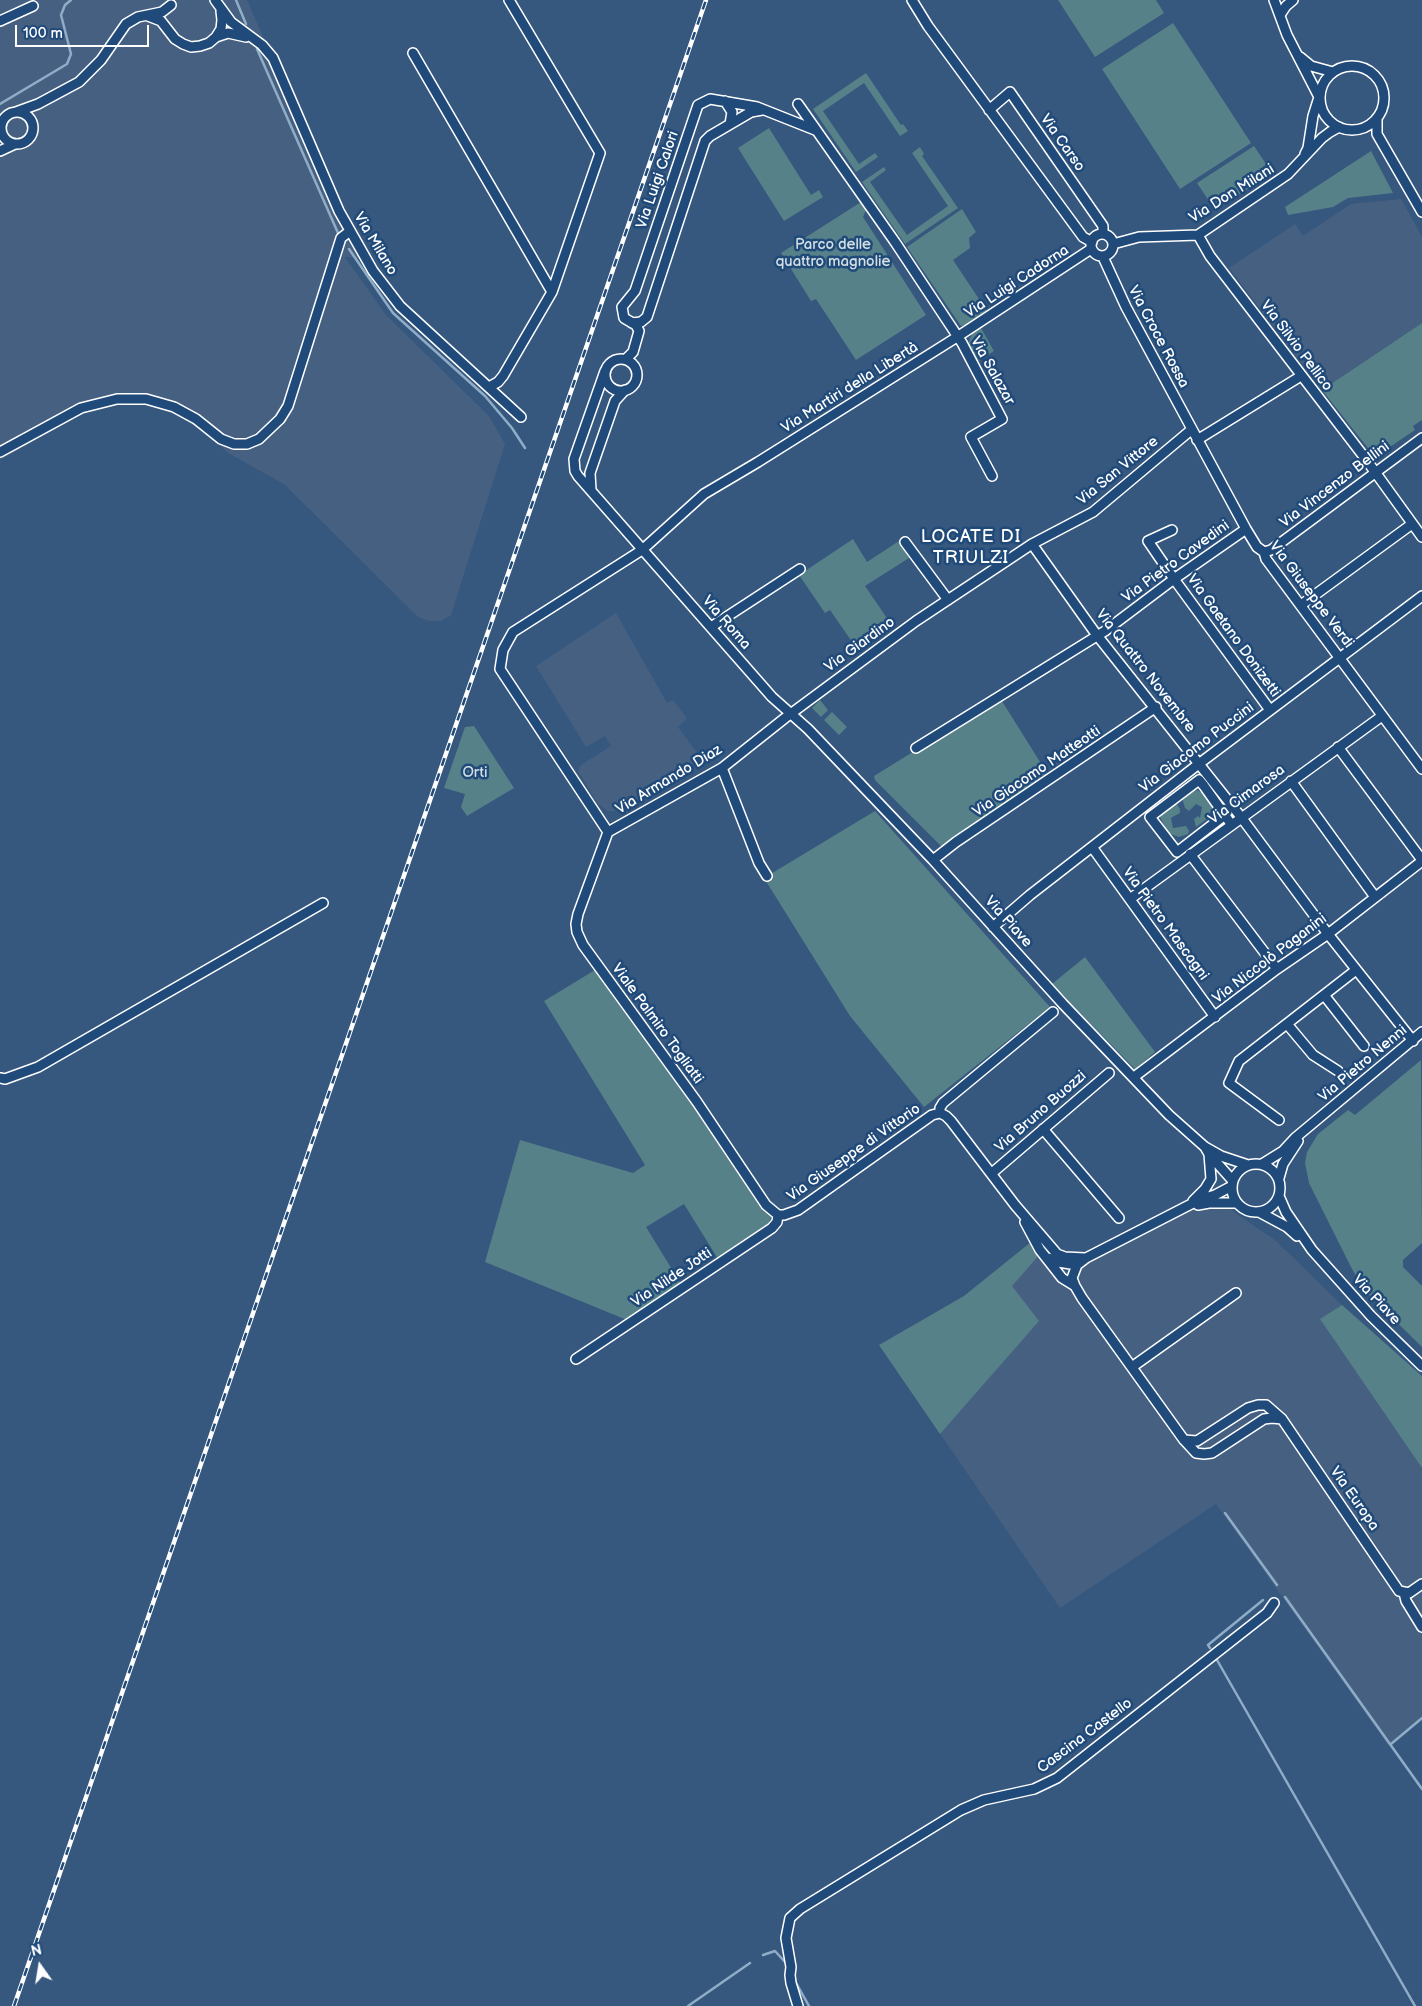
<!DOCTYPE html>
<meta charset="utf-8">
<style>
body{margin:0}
#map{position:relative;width:1422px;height:2006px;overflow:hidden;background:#36577e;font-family:"Balsamiq Sans",sans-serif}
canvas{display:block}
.north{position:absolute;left:15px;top:1941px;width:50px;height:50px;-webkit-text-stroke:4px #1f4a7a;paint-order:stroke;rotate:347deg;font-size:14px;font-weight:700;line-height:20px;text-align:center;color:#fff}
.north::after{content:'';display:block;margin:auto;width:18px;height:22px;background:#fff;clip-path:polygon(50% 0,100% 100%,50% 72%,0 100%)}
.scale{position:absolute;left:15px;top:25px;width:134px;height:22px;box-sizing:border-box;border:2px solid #fff;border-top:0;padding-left:6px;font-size:15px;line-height:18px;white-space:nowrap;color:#fff;-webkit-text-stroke:4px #1f4a7a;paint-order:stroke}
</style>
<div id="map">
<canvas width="1422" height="2006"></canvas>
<div class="north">N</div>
<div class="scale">100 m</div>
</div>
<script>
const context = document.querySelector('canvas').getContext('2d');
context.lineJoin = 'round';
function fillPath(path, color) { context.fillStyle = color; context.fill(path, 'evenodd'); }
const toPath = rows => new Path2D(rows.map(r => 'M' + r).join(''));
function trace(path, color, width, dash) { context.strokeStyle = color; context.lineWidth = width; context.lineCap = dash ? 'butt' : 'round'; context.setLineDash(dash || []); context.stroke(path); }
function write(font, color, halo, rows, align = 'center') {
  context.font = font + ' "Balsamiq Sans",sans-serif'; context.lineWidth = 5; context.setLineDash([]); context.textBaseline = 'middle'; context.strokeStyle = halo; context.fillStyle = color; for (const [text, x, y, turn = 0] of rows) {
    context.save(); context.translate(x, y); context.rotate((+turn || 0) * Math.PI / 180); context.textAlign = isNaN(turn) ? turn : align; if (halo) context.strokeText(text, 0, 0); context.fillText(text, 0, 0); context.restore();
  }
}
const built = toPath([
 [0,0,247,0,293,105,365,258,345,257,386,315,489,416,505,444,451,615,441,621,429,621,418,617,284,484,228,453,207,434,187,421,166,410,147,405,125,404,101,407,81,415,0,460],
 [1401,199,1422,237,1422,323,1322,390,1229,268,1295,224,1303,236,1351,204],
 [616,613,667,703,673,700,687,718,678,727,698,754,690,771,620,810,614,811,608,811,598,804,578,771,581,765,611,746,605,736,586,747,536,666],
 [1212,1186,1235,1213,1275,1240,1342,1305,1321,1319,1422,1468,1422,1716,1388,1745,1216,1504,1060,1608,879,1345,964,1296,1035,1239,1063,1277,1187,1207]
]);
const green = toPath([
 [1058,0,1156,0,1164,13,1095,57],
 [1173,23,1251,143,1180,189,1102,69],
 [866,73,901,125,903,124,908,131,900,136,864,83,823,111,859,164,875,153,878,157,856,172,813,109],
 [769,128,811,195,819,190,823,197,784,221,738,148],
 [1254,146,1272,173,1215,210,1197,183],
 [920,147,924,154,922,156,958,208,905,244,862,182,884,167,886,170,870,182,907,235,948,206,912,153],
 [1371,151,1393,193,1348,198,1333,207,1288,215,1285,207],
 [861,202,866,210,863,217,926,315,856,360,816,299,811,301,781,253],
 [962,209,976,232,969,238,970,248,953,260,987,311,966,325,961,326,907,247],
 [1422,323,1422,420,1413,426,1415,430,1375,457,1322,390],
 [981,328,994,351,977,362,968,344,972,334],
 [853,539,867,562,899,541,909,558,865,586,891,624,857,649,830,610,825,613,799,575],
 [1000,698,1047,773,942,847,875,780,874,776],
 [820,700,828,710,821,717,812,708],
 [832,712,847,727,839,735,824,720],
 [474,726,514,788,467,816,461,807,465,794,444,788,465,727],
 [1197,790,1206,795,1212,804,1213,811,1211,816,1196,827,1194,819,1198,816,1200,818,1202,807,1196,804,1189,811,1185,808,1182,798,1190,792],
 [1176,803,1180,809,1180,813,1171,818,1173,828,1186,826,1189,831,1188,834,1179,837,1168,833,1160,817,1160,812,1163,809],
 [875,811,1050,1007,924,1107,850,1016,764,878],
 [1085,957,1155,1052,1135,1069,1052,984],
 [595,970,772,1215,768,1225,718,1259,684,1204,646,1227,681,1284,627,1320,485,1262,520,1140,633,1173,645,1165,544,1001],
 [1421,1060,1422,1243,1403,1260,1403,1267,1422,1286,1422,1347,1369,1295,1353,1271,1309,1183,1305,1163,1307,1152,1318,1134,1348,1110,1355,1115],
 [1031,1242,1040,1254,1012,1286,1039,1321,940,1434,879,1345,964,1296],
 [1342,1305,1422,1376,1422,1468,1320,1319]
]);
const stream = toPath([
 [236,0,246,24],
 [257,49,338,233],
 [0,104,67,64,71,54,61,15,65,5,71,0],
 [349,249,393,313,485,396,512,428,525,448],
 [1225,1513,1277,1585],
 [1285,1597,1422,1789],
 [1210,1648,1208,1645,1263,1600],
 [1217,1660,1415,2006],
 [1391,1744,1422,1718],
 [763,1955,775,1951,785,1962],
 [795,1981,809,2006],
 [688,2006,750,1963]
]);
const street = toPath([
 [215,0,231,22,262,45,273,58,339,211,373,271,400,306,521,417],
 [912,0,928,26,1083,237,1092,242],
 [1274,0,1287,35,1319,97],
 [1280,15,1286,6,1293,0],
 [148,16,161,21,175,39,183,44,191,47,200,46,209,43,216,37,228,33,246,37],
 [0,21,33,6],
 [216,37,221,29,222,20,221,11],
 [413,53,552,292],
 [1300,57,1311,66,1333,72],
 '1320 98a32 32 0 1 1 64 0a32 32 0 1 1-64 0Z',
 [725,101,732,112,730,124],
 [798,104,895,242,962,343,1002,419,971,437,992,476],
 [989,110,1010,92,1103,226,1103,234],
 [16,112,38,104,79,82,101,60,126,24,138,17,162,12,171,5],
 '1 128a16 16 0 1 1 32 0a16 16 0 1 1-32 0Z',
 [1377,118,1377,134,1422,212],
 [0,151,15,144],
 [1305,154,1308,148,1313,116,1319,97],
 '1091 245a11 11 0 1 1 22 0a11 11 0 1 1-22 0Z',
 [1198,235,1210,256,1365,458,1422,537],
 [1113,244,1139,237,1198,235,1288,174,1322,138,1330,132,1339,127],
 [1103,257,1126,307,1246,529,1257,547,1264,552,1266,559,1422,769],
 [632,323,641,322,647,317,705,141,710,136,751,112,762,110],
 '605 375a16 16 0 1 1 32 0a16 16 0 1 1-32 0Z',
 [626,359,633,352,639,331,636,325,624,318,622,307,635,291,698,105,710,99,757,107,815,130],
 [605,371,574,459,575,471,578,476,772,697,808,729,933,860,1063,1004,1169,1115,1205,1147,1221,1156,1248,1165],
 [489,387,498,382,503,376,552,292,600,153,509,0],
 [1197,440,1301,376],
 [0,452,81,408,117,399,146,399,174,407,196,419,221,439,234,444,247,444,259,439,280,419,288,406,341,238,350,231],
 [591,490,590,473,615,401,625,390],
 [1172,530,1148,541,1174,579,1270,710],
 [905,542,948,600],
 [1032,544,1096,634,1241,817,1328,934,1413,1041],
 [1264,552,1271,550,1422,438],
 [1301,605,1412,524],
 [711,627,800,569],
 [1338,747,1422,860],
 [916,748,1105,631,1174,579,1246,529],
 [722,768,759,863,767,876],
 [1291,781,1375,897],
 [1225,815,1177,852,1150,817,1199,780,1204,786,1231,824],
 [608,832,500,669,503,650,513,632,642,550,704,494,758,462,957,337,1091,249],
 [608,832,722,768,785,718,916,621,1032,544,1093,512,1191,430],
 [608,832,578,914,576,924,577,932,583,945,697,1102,766,1205,778,1215],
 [1092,847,1215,1017],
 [1190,854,1277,969],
 [933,860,956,842,1156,707],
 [1130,899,1382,716],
 [993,927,1030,895,1200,763,1422,596],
 [1324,995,1364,1046],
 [1287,1024,1313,1055,1338,1071],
 [1134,1077,1277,969,1328,934,1422,861],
 [0,1078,5,1079,38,1067,323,903],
 [940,1113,946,1116,951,1121,1015,1205,1057,1254,1065,1257,1085,1258],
 [940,1113,940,1108,943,1103,1053,1012],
 [1279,1120,1229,1083,1239,1061,1356,970],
 [1043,1129,1119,1218],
 [1209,1154,1233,1181],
 '1232 1188a24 24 0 1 1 48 0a24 24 0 1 1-48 0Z',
 [1262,1164,1283,1151,1295,1138,1422,1032],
 [992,1173,1109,1073],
 [1279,1178,1283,1164,1298,1141],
 [1232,1186,1215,1195,1201,1199,1086,1258,1077,1265,1072,1278,1075,1286,1082,1298,1184,1440,1196,1453,1204,1454,1212,1453,1264,1419,1272,1418,1282,1419],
 [1279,1196,1286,1212,1312,1250,1371,1316,1422,1366],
 [1193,1201,1205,1189,1211,1179,1209,1154,1205,1147],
 [1198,1205,1209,1203,1237,1203],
 [1259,1212,1287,1227,1297,1236],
 [778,1215,784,1215,798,1210,932,1115,940,1113],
 [1025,1222,1040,1250,1062,1278,1075,1286],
 [1048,1258,1058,1262,1077,1265],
 [576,1359,772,1228,777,1222,778,1215],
 [1132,1367,1236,1293],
 [1184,1440,1197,1441,1248,1408,1258,1405,1266,1405,1282,1419,1399,1591,1409,1593,1422,1584],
 [1404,1593,1406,1601,1422,1627],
 [798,2006,791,1983,790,1975,791,1967,786,1938,790,1918,800,1909,961,1810,984,1800,1034,1789,1057,1778,1267,1613,1274,1603]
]);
const rail = toPath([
 [14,2006,706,0]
]);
const streetNames = [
 ["Via Carso",1062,143,55],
 ["Via Luigi Calori",658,180,-71],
 ["Via Don Milani",1232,194,-32],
 ["Via Milano",375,244,59],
 ["Via Luigi Cadorna",1017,282,-33],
 ["Via Croce Rossa",1158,337,62],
 ["Via Silvio Pellico",1296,346,53],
 ["Via Salazar",992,371,61],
 ["Via Martiri della Libertà",850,388,-32],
 ["Via San Vittore",1118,471,-39],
 ["Via Vincenzo Bellini",1335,485,-37],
 ["Via Pietro Cavedini",1176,562,-36],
 ["Via Giuseppe Verdi",1311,595,53],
 ["Via Roma",726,623,49],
 ["Via Gaetano Donizetti",1233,636,54],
 ["Via Giardino",860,645,-36],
 ["Via Quattro Novembre",1145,671,52],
 ["Via Giacomo Puccini",1197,748,-37],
 ["Via Giacomo Matteotti",1037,772,-34],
 ["Via Armando Diaz",669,780,-31],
 ["Via Cimarosa",1247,795,-36],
 ["Via Piave",1008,922,48],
 ["Via Pietro Mascagni",1165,924,54],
 ["Via Niccolò Paganini",1270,959,-37],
 ["Viale Palmiro Togliatti",657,1024,54],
 ["Via Pietro Nenni",1363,1064,-40],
 ["Via Bruno Buozzi",1041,1112,-41],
 ["Via Giuseppe di Vittorio",854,1153,-35],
 ["Via Nilde Jotti",672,1278,-34],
 ["Via Piave",1376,1300,47],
 ["Via Europa",1354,1499,55],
 ["Cascina Castello",1085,1736,-37]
];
const parkNames = [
 ["Parco delle",833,245],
 ["quattro magnolie",833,262],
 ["Orti",475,773]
];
const quarterNames = [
 ["LOCATE DI",971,537],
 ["TRIULZI",971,558]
];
fillPath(built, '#466081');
fillPath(green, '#568189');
trace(stream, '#90adc8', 2.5);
trace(street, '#fff', 12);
trace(street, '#1f4a7a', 9);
trace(rail, '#fff', 4.5);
trace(rail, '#1f4a7a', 2.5, [8]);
write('15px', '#fff', '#1f4a7a', streetNames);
write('15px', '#d5e0e2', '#1f4a7a', parkNames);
context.letterSpacing = '1px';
write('18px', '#fff', '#1f4a7a', quarterNames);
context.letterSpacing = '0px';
</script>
